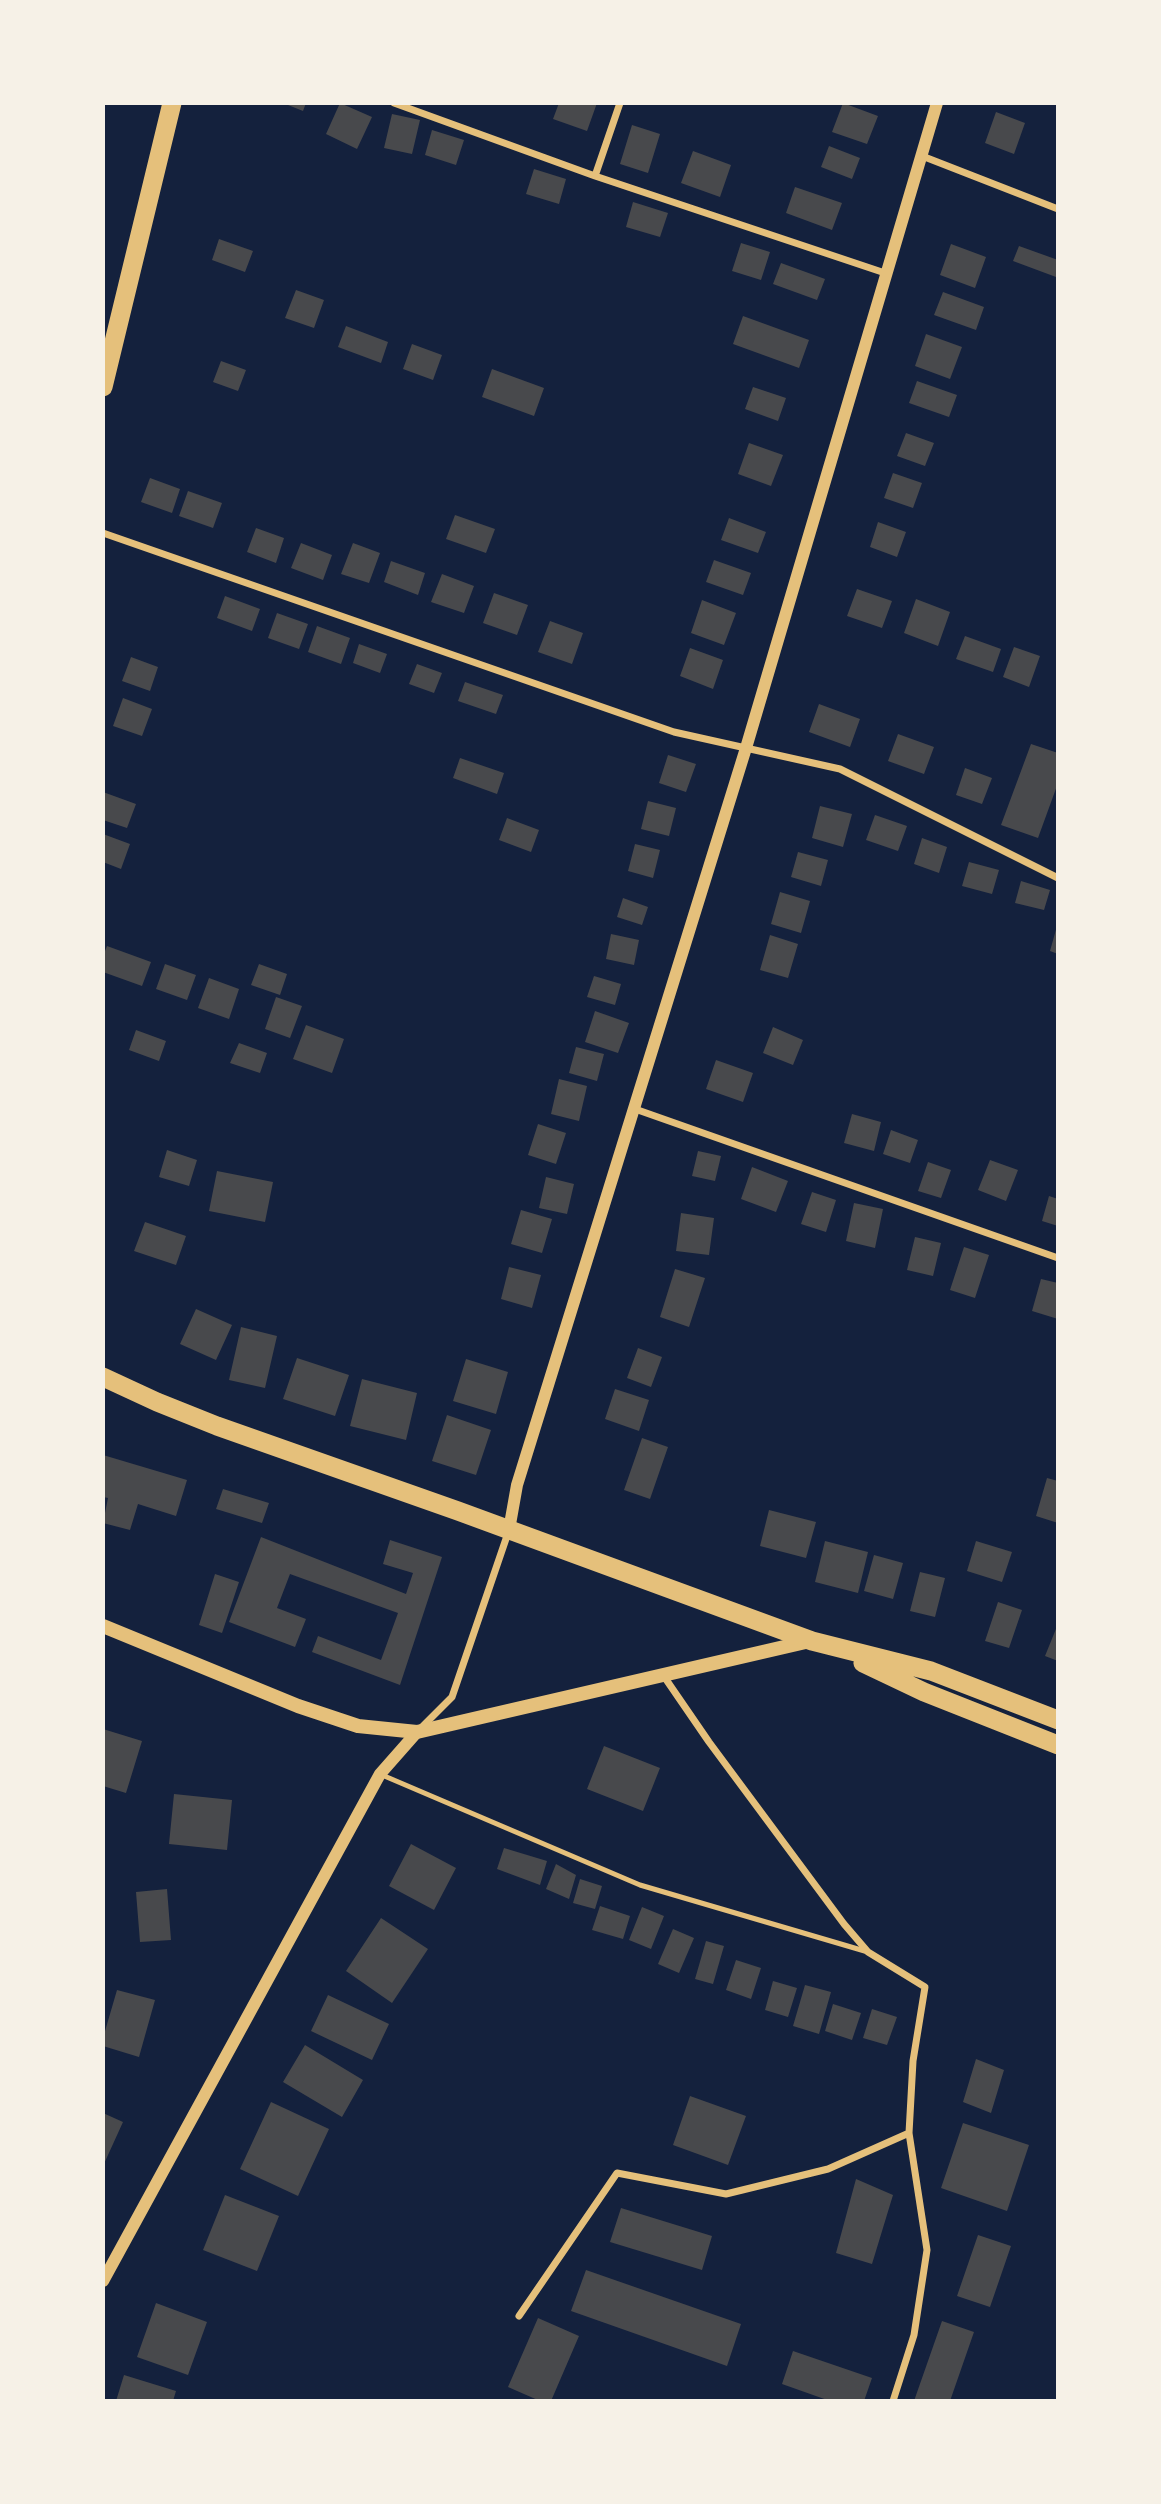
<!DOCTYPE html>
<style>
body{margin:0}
#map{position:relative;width:1161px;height:2504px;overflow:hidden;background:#14213d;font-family:Merriweather,serif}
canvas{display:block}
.frame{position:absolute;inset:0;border:105px solid #f6f1e7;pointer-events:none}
</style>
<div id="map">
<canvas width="1161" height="2504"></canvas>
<div class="frame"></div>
</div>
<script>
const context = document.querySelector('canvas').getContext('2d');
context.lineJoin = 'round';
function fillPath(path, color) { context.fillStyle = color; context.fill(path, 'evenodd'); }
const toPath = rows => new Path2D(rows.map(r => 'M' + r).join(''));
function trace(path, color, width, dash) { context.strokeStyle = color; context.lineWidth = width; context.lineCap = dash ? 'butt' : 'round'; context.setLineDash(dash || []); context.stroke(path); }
const building = toPath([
 [283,103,306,103,303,111],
 [340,103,372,117,357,149,326,134],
 [559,103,597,103,587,131,553,119],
 [843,103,878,116,867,144,832,132],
 [996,112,1025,123,1014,154,985,143],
 [392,114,420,120,412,154,384,148],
 [632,125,660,134,648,173,620,164],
 [432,130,464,140,456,165,425,155],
 [829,146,860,158,852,179,821,167],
 [693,151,731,165,720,197,681,183],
 [534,169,566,179,559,204,526,194],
 [795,187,842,203,832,230,786,213],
 [633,202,668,213,660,237,626,227],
 [219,239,253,251,245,272,212,260],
 [741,243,770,252,761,280,732,271],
 [951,244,986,257,975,288,940,275],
 [1019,246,1058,260,1056,277,1013,261],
 [781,263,825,279,817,300,773,284],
 [296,290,324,300,314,328,285,318],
 [943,292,984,307,976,330,934,315],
 [743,316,809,340,799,368,733,344],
 [346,326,388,342,381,363,338,347],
 [926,334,962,347,950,379,915,366],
 [412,344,442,355,433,380,403,369],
 [221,361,246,370,238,391,213,382],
 [492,369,544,388,534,416,482,397],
 [917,381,957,395,949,417,909,403],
 [753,387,786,398,778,421,745,409],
 [906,433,934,443,925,466,897,456],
 [749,443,783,455,771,486,738,474],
 [893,473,922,483,913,508,884,498],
 [150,478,180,489,172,513,141,502],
 [188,491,222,503,213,528,179,516],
 [455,515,495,529,486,553,446,539],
 [729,518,766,532,758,553,721,540],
 [878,522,906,532,897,557,870,547],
 [256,528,284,538,276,563,247,552],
 [301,543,332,555,323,580,291,568],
 [353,543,380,553,369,583,341,574],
 [714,560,751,573,743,595,706,582],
 [391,561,425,573,418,595,384,582],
 [442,574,474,586,464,613,431,602],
 [857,589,892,601,882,628,847,616],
 [494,593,528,605,517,635,483,623],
 [225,596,260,609,252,631,217,618],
 [916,599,950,612,938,646,904,633],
 [702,600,736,613,724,645,691,633],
 [277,613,308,624,299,649,268,638],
 [550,621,583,633,572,664,538,652],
 [317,626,350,638,341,664,308,652],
 [965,636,1001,649,993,672,956,659],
 [359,644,387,654,380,673,353,663],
 [1014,647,1040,656,1029,687,1003,677],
 [690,648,723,660,713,689,680,676],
 [131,657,158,667,150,691,122,681],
 [417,664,442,673,434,693,409,684],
 [465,682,503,695,496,714,458,701],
 [123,698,152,709,142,736,113,726],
 [819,704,860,719,850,747,809,732],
 [898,734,934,747,924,774,888,761],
 [1031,744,1058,753,1058,783,1038,838,1001,825],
 [668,755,696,764,686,792,659,783],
 [460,758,504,773,497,794,453,778],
 [965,768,992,778,982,804,956,795],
 [103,792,136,804,127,828,103,820],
 [648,801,676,808,669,836,641,829],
 [820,806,852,814,843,847,812,838],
 [875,815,907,826,898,851,866,840],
 [507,818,539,830,531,852,499,840],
 [103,834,130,844,121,869,103,862],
 [922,838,947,847,939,873,914,864],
 [635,844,660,850,653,878,628,871],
 [798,852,828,860,821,886,791,877],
 [969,862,999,870,992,894,962,886],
 [1021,881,1050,890,1044,910,1015,903],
 [780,892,810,901,801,933,771,924],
 [623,898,648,907,642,925,617,917],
 [1057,926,1058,926,1058,954,1050,951],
 [611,934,639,940,634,965,606,959],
 [770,935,798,944,788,978,760,970],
 [107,946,151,962,142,986,103,972,103,956],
 [165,964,196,975,187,1000,156,989],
 [259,964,287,974,280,995,251,985],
 [594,976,621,984,615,1005,587,997],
 [209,978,239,989,229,1019,198,1008],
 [276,997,302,1006,290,1038,265,1029],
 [595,1011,629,1023,618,1053,585,1042],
 [306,1025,344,1039,332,1073,293,1059],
 [773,1027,803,1040,793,1065,763,1053],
 [136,1030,166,1041,159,1061,129,1050],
 [239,1043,267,1053,260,1073,230,1063],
 [576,1047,604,1054,597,1081,569,1073],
 [716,1060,753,1073,743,1102,706,1089],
 [559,1079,587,1086,579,1121,551,1114],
 [852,1114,881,1122,874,1151,844,1143],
 [538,1124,566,1133,556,1164,528,1155],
 [891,1130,918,1140,910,1163,883,1154],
 [167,1150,197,1160,189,1186,159,1177],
 [698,1151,721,1156,715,1181,692,1176],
 [990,1160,1018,1170,1006,1201,978,1190],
 [928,1162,951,1170,941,1198,918,1191],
 [752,1167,788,1181,776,1212,741,1199],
 [217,1171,273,1182,265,1222,209,1211],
 [546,1177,574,1184,567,1214,539,1208],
 [812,1192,836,1200,826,1232,801,1224],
 [1049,1196,1058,1199,1058,1226,1042,1221],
 [854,1203,883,1209,875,1248,846,1241],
 [521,1210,552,1219,542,1253,511,1244],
 [681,1213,714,1218,709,1255,676,1251],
 [145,1222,186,1236,176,1265,134,1251],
 [915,1237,941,1243,933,1276,907,1270],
 [964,1247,989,1255,975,1298,950,1290],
 [509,1267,541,1275,532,1308,501,1299],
 [675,1269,705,1278,689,1327,660,1317],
 [1041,1279,1058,1283,1058,1319,1032,1311],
 [196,1309,232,1325,216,1360,180,1344],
 [241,1327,277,1336,265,1388,229,1380],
 [638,1348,662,1357,651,1387,627,1378],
 [297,1358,349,1375,335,1416,283,1399],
 [466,1359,508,1372,496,1414,453,1401],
 [362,1379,417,1393,406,1440,350,1426],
 [615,1389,649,1400,639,1431,605,1419],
 [447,1415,491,1430,476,1475,432,1461],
 [642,1438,668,1447,650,1499,624,1490],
 [103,1455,187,1480,176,1516,138,1504,130,1530,103,1523,108,1498,103,1497],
 [1047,1478,1058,1481,1058,1523,1036,1516],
 [223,1489,269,1503,262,1523,216,1509],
 [769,1510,816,1522,806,1558,760,1546],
 [261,1537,406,1594,413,1573,383,1564,390,1540,442,1557,400,1685,312,1652,318,1636,381,1660,398,1613,290,1574,277,1608,306,1619,295,1647,229,1622],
 [825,1541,868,1552,858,1593,815,1582],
 [976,1541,1012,1552,1002,1582,967,1571],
 [874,1555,903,1563,893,1599,864,1591],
 [920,1572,945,1578,935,1617,910,1611],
 [215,1574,239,1582,222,1633,199,1625],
 [998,1602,1022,1610,1009,1648,985,1641],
 [1058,1624,1058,1661,1045,1656],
 [103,1729,142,1741,126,1793,103,1786],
 [604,1746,660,1768,643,1811,587,1789],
 [174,1794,232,1800,227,1850,169,1844],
 [411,1844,456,1868,434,1910,389,1886],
 [504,1848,547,1861,540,1885,497,1869],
 [556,1864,576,1875,569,1899,546,1889],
 [580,1879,602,1886,595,1909,573,1903],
 [167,1889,171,1940,140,1942,136,1892],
 [600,1906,630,1916,623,1939,592,1930],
 [642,1907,664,1916,651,1949,629,1940],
 [381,1918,428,1949,392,2003,346,1971],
 [673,1929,694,1938,679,1973,658,1964],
 [706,1941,724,1946,713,1984,695,1979],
 [736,1960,761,1968,751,1999,726,1990],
 [773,1981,797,1988,788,2017,765,2010],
 [805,1985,831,1992,819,2034,793,2026],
 [117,1990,155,2000,139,2057,103,2046,103,2038],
 [328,1995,389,2024,372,2060,311,2031],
 [833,2004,861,2013,852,2040,825,2031],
 [872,2009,897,2017,887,2045,863,2038],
 [305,2045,363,2080,342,2117,283,2082],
 [976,2059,1004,2070,991,2113,963,2102],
 [690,2096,746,2116,728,2165,673,2145],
 [271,2102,329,2129,298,2196,240,2169],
 [103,2113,123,2122,103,2166],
 [963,2123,1029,2145,1007,2211,941,2188],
 [856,2179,893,2195,872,2264,836,2253],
 [225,2195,279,2216,257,2271,203,2250],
 [621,2208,712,2236,702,2270,610,2242],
 [978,2235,1011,2246,990,2307,957,2296],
 [586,2270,741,2324,727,2366,571,2311],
 [156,2303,207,2322,188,2375,137,2357],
 [538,2318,579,2336,551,2401,540,2401,508,2387],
 [942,2321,974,2332,950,2401,914,2401],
 [793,2351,872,2378,864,2401,830,2401,782,2384],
 [124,2375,176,2391,173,2401,116,2401]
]);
const service = toPath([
 [382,1775,640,1885,868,1952]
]);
const minor = toPath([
 [394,103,595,176,885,273],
 [922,156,1058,209],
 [595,176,620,103],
 [103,533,674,732,840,769,1058,878],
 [635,1109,1058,1258],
 [663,1675,709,1742,844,1924,868,1952,925,1987,913,2061,909,2133,927,2250,914,2335,893,2401],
 [422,1727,452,1697,509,1530],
 [519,2316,617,2173,726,2194,828,2169,909,2133]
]);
const tertiary = toPath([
 [509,1530,517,1485,746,748,937,103],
 [103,2281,380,1774,417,1732]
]);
const secondary = toPath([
 [103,1626,298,1706,358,1726,417,1732,810,1641]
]);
const trunk = toPath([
 [103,387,172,103],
 [103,1377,157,1402,217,1426,458,1511,812,1641,931,1671,1058,1720],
 [863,1663,924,1692,1058,1745]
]);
fillPath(building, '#48494c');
trace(service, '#e5c07b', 5);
trace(minor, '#e5c07b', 7);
trace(tertiary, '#e5c07b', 12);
trace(secondary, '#e5c07b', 14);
trace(trunk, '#e5c07b', 19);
</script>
